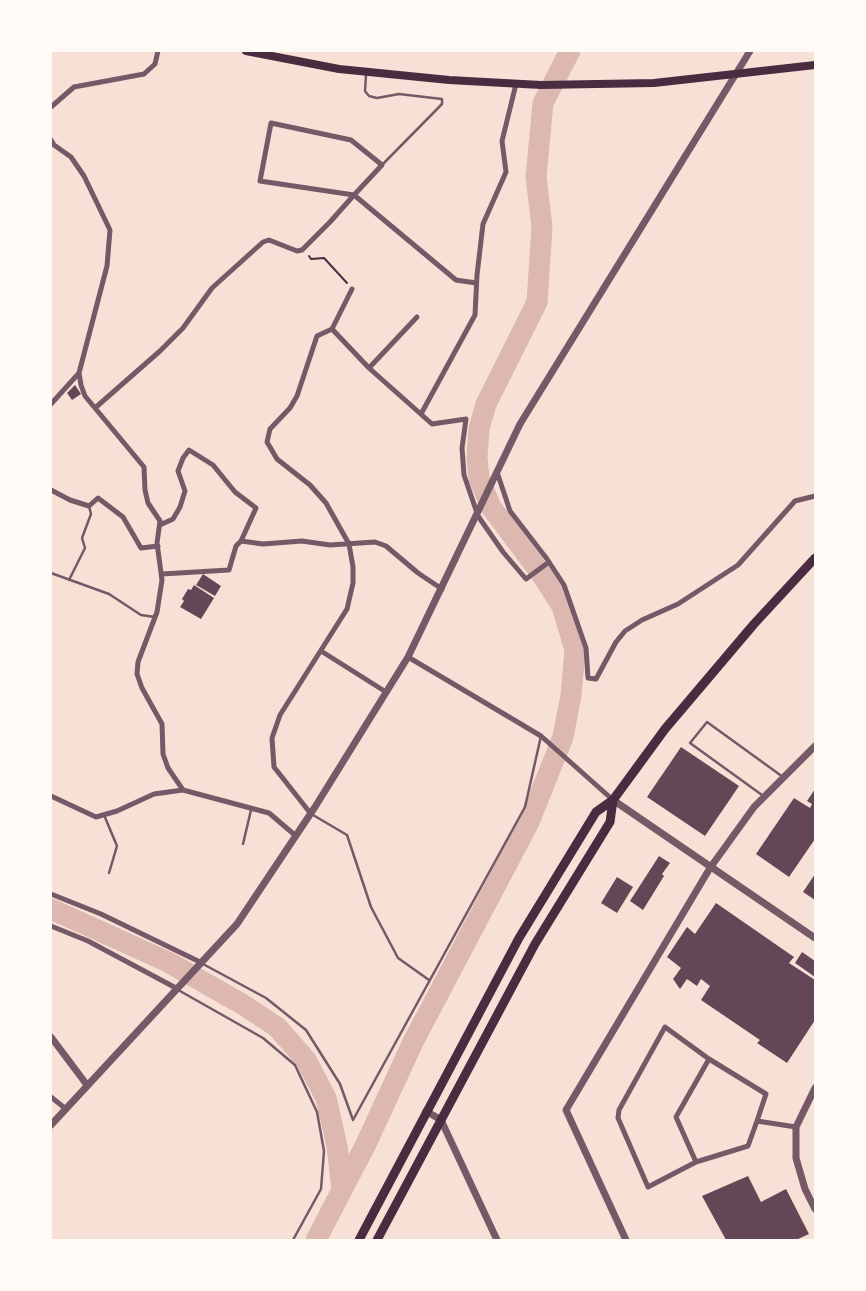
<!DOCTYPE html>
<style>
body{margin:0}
#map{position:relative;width:866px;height:1291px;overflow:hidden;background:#f7e1d7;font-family:"Libre Baskerville",serif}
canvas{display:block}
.frame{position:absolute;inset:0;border:52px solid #fffaf5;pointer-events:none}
</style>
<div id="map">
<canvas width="866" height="1291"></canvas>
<div class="frame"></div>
</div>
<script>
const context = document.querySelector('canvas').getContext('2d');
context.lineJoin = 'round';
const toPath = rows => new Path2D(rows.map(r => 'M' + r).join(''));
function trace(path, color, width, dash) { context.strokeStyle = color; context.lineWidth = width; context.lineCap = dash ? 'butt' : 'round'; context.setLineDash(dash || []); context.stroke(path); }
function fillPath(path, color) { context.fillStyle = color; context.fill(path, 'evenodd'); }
const river = toPath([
 [51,909,168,962,242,1004,277,1027,306,1060,326,1098,337,1146,342,1190],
 [316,1240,366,1144,413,1042,529,822,563,737,571,695,575,650,562,606,542,575,491,507,479,478,477,457,479,429,486,404,537,302,542,227,536,177,543,103,570,51]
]);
const building = toPath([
 [75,385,81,394,72,400,67,393],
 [203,574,221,586,215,596,196,585],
 [194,585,214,598,201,619,180,607,184,601,182,599,188,589,191,590],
 [681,747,739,786,705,836,647,797],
 [815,789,815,839,789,877,756,854,794,798,810,808,812,804,807,801],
 [659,856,670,863,662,874,664,876,643,910,630,901],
 [815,874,815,900,803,892],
 [617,877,633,887,617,913,601,903],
 [716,903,794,957,789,963,815,980,815,1020,787,1063,757,1043,760,1040,701,1000,710,986,701,979,697,986,687,979,680,989,673,979,681,968,667,957,687,927,695,934],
 [802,952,815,961,815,977,795,963],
 [748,1176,761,1202,786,1189,809,1234,796,1240,726,1240,702,1196]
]);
const path = toPath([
 [309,256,311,259,324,258,347,283]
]);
const service = toPath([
 [366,75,365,91,369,96,377,98,399,94,442,99,442,104,382,165],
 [51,573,109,594,141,615,155,617],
 [69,580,85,548,82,538,91,514,89,506],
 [762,795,690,743,707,722,783,777],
 [104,815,117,846,109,873],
 [313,815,347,835,371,907,398,958,429,980],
 [243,844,251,810],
 [203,964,266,998,306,1030,340,1084,353,1120,525,807,541,736],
 [180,991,263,1038,295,1065,317,1112,324,1151,321,1189,293,1240]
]);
const minor = toPath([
 [51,107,74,87,144,74,155,64,158,51],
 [51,140,54,145,71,157,84,176,110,230,107,266,79,373,81,385,85,396,144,467,145,490,148,503,160,521,157,543,162,580,157,612,138,662,137,674,142,688,162,724,163,754,168,768,183,790],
 [332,329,352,289],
 [369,368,417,317],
 [51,404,79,373],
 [95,408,160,351,183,328,212,288,263,242,269,240,297,251,302,250,330,222,354,195,382,165,351,140,271,123,260,181,354,195,456,280,476,283],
 [421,414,475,315,477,275,483,224,506,172,502,141,516,84],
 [498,475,510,511,547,559,564,585,586,648,588,678,596,679,616,642,625,631,642,620,678,604,738,565,795,501,815,496],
 [51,490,70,500,89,506,98,498,123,517,141,548,158,546],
 [160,525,173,519,180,507,185,491,178,471,183,458,189,450,213,465,235,492,256,508,241,541,236,546,229,570,162,574],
 [241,541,263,544,302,541,330,545,375,542,386,546,418,573,442,589],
 [321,651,386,692],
 [408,657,541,736,613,800],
 [51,796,96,817,117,811,154,794,183,790,269,813,296,836],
 [311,814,274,767,272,738,280,715,347,609,353,583,353,567,349,544,326,503,310,485,277,459,267,442,270,429,290,408,297,396,317,336,332,329,369,368,432,424,466,419,462,448,464,475,478,516,503,552,526,579,549,562],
 [51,894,101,914,200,962],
 [51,926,88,941,176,988],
 [51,1097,66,1109],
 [757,1121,748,1146,696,1162,648,1187,618,1118,619,1110,665,1027,709,1059,766,1094,757,1121,796,1127],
 [696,1162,676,1117,709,1059]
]);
const tertiary = toPath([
 [613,800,815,938],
 [51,1037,87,1085],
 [815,1088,796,1127,796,1158,805,1189,815,1209],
 [426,1111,441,1120,497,1240],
 [51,1125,237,924,315,807,408,657,520,424,750,51],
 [626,1240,566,1110,710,868,754,807,815,746]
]);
const secondary = toPath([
 [246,51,339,69,449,80,541,85,654,83,815,65]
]);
const primary = toPath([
 [359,1240,519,938,596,812,613,800,665,729,754,624,815,558],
 [377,1240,535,944,610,822,613,800]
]);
trace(river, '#dcb8b0', 21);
fillPath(building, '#644757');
trace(path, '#4a2c40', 2);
trace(service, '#755966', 2.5);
trace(minor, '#755966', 5);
trace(tertiary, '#755966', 7);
trace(secondary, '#4a2c40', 8);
trace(primary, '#4a2c40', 9);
</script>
